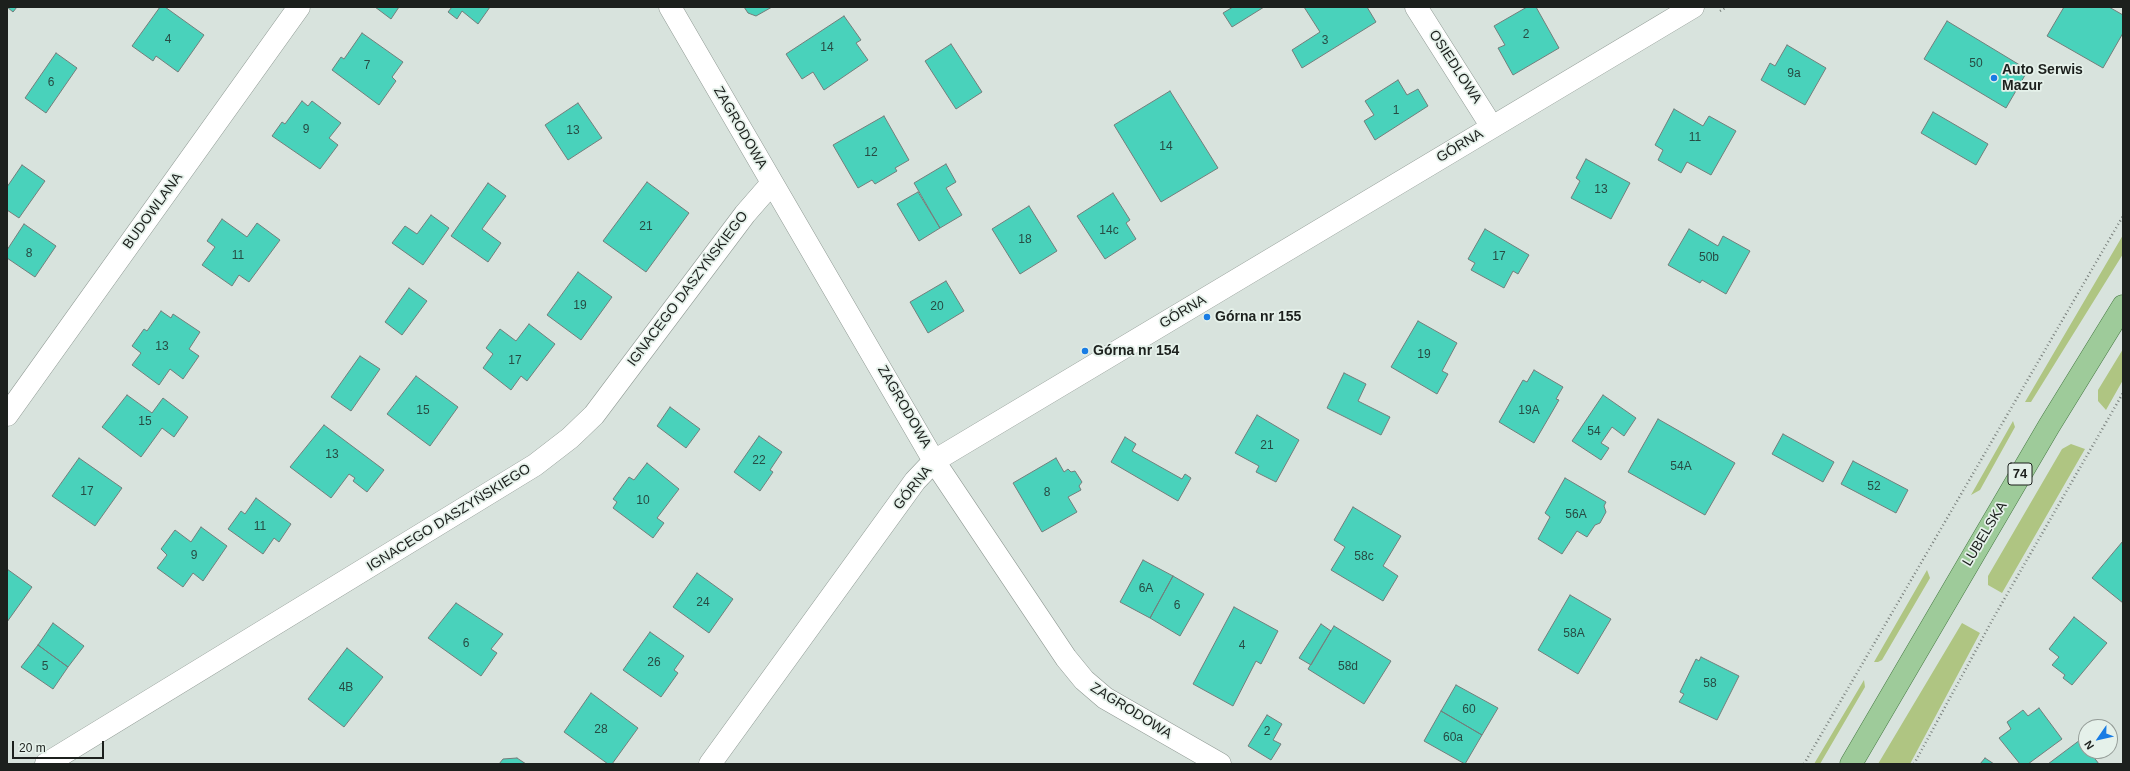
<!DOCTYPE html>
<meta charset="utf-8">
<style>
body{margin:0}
#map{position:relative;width:2130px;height:771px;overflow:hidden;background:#d8e3dd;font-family:Arial,sans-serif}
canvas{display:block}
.frame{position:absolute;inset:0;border:8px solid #1c201d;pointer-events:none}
.north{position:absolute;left:2078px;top:719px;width:40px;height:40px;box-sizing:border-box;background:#e5f1ea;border:1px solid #959d98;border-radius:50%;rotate:236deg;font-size:11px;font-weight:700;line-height:16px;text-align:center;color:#1c201d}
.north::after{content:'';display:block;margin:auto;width:14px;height:18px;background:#187ce4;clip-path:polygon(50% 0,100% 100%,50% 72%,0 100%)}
.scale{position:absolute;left:12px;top:741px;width:92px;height:18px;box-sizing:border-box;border:2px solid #1c201d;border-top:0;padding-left:5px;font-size:12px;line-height:14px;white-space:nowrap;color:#1c201d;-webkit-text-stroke:3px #e5f1ea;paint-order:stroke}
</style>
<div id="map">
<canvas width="2130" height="771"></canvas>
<div class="frame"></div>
<div class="north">N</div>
<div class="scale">20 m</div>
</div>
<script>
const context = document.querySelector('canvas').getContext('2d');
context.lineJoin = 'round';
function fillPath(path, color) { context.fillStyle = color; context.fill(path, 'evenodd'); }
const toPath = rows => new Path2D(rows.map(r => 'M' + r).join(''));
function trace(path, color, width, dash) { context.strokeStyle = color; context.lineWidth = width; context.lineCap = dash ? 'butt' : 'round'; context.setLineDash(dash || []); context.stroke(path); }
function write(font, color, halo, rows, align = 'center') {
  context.font = font + ' Arial,sans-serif'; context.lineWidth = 3.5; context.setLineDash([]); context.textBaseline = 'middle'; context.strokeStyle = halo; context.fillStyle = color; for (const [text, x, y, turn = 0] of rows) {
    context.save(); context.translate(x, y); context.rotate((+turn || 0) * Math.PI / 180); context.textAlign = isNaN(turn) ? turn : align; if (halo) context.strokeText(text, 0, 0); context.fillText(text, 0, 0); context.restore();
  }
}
const green = toPath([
 [2123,235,2123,254,2031,402,2025,402],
 [2123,349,2123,380,2106,410,2098,401,2098,390],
 [2013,421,2015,427,1980,490,1971,495],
 [2071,444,2085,449,2002,593,1988,585,1988,576,2062,449],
 [1927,570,1930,578,1882,660,1878,662,1874,662],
 [1962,623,1980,633,1910,764,1878,764],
 [1864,680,1865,687,1820,764,1814,764]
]);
const building = toPath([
 [7,7,17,7,13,12,7,7],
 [160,7,165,7,204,35,178,72,156,56,153,61,132,46,160,7],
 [375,7,399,7,391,19,375,7],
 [452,7,490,7,478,24,462,11,457,19,448,12,452,7],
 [744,7,772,7,756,16,748,13,744,7],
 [1233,7,1264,7,1232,27,1223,13,1233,7],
 [1304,7,1367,7,1376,22,1302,68,1292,50,1320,32,1304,7],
 [1527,7,1536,7,1559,48,1513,75,1498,48,1505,45,1494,26,1527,7],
 [2064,7,2109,7,2123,15,2123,33,2103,68,2047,36,2064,7],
 [844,16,861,40,856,43,868,60,824,90,813,72,802,79,786,54,844,16],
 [1947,21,2028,70,2006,108,1924,59,1947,21],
 [362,33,403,62,392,77,396,81,379,105,332,70,341,57,344,59,362,33],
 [951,44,982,92,956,109,925,61,951,44],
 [1787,45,1826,68,1805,105,1761,80,1770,63,1775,66,1787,45],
 [56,53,77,68,46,113,25,98,56,53],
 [1398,80,1407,95,1418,89,1428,106,1375,140,1364,121,1374,115,1365,101,1398,80],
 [1170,91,1218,168,1161,202,1114,125,1170,91],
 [302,101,308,106,312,101,341,123,329,138,338,145,320,169,272,136,282,122,285,124,302,101],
 [578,103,602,138,568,160,545,125,578,103],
 [1674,109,1703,126,1709,116,1736,131,1711,175,1687,162,1681,173,1658,160,1663,150,1655,145,1674,109],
 [1933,112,1988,144,1976,165,1921,133,1933,112],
 [884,116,909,160,895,168,897,171,875,184,872,180,858,188,833,145,884,116],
 [1586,159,1630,183,1611,219,1571,198,1580,181,1576,178,1586,159],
 [946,164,956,182,946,188,962,215,940,228,914,183,946,164],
 [22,165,45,181,19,218,7,210,7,187,22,165],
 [647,182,689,213,646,272,603,241,647,182],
 [488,183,506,196,482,229,501,243,488,262,451,236,488,183],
 [918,192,940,228,919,241,897,204,918,192],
 [1113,193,1130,220,1126,223,1136,239,1105,259,1077,216,1113,193],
 [1029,206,1057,251,1020,274,992,229,1029,206],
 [431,215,449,228,423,265,392,243,405,226,417,234,431,215],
 [222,219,247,237,257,223,280,240,249,282,239,275,232,286,202,265,215,247,207,241,222,219],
 [24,224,56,246,35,277,7,258,7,250,24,224],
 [1485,229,1529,255,1518,274,1513,271,1504,288,1471,270,1475,263,1468,259,1485,229],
 [1689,229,1718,246,1723,236,1750,251,1726,294,1702,280,1700,283,1668,265,1689,229],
 [578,272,612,297,581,340,547,315,578,272],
 [946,281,964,311,928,333,910,302,946,281],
 [409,288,427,301,402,335,385,322,409,288],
 [161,311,171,318,173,314,200,332,189,349,199,356,183,379,170,369,159,385,132,365,141,353,132,346,144,329,147,331,161,311],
 [1418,321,1457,343,1442,371,1448,374,1437,394,1391,367,1418,321],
 [529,324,555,344,527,381,521,376,511,390,483,368,493,354,486,348,500,329,516,341,529,324],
 [360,356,380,369,351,411,331,397,360,356],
 [1534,370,1563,387,1556,399,1559,400,1534,443,1499,422,1523,380,1527,382,1534,370],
 [1344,373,1366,384,1358,401,1390,417,1381,435,1327,408,1344,373],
 [416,376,458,407,430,446,387,414,416,376],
 [127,395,152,413,163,398,188,417,174,437,162,428,141,457,102,427,127,395],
 [1603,395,1636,418,1624,436,1612,427,1601,443,1609,448,1601,460,1572,441,1603,395],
 [670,407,700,429,686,448,657,426,670,407],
 [1257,415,1299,440,1276,482,1256,472,1259,466,1235,453,1257,415],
 [1658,419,1735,463,1705,515,1628,472,1658,419],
 [324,425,384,470,367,492,353,481,355,478,349,474,331,498,290,467,324,425],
 [1783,434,1834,462,1823,482,1772,454,1783,434],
 [759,436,782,452,770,470,773,472,760,491,734,472,759,436],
 [1125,437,1136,444,1132,451,1182,479,1185,474,1191,478,1178,501,1111,462,1125,437],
 [79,458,122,488,95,526,52,496,79,458],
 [1056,458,1064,472,1068,469,1071,472,1075,471,1082,482,1079,486,1081,490,1068,497,1077,512,1042,532,1013,483,1056,458],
 [1853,461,1908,490,1896,513,1841,484,1853,461],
 [647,463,679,489,657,518,664,523,653,538,613,508,617,502,613,499,629,477,634,480,647,463],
 [1565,478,1606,502,1604,506,1606,512,1600,523,1595,525,1587,537,1577,531,1562,554,1538,539,1550,517,1545,513,1565,478],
 [256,498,291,524,279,542,274,538,263,554,228,529,241,511,245,514,256,498],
 [1353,507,1401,536,1383,566,1398,576,1383,601,1331,570,1345,547,1334,540,1353,507],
 [201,527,227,546,203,581,193,573,183,587,157,568,167,555,161,549,175,530,191,542,201,527],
 [2123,541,2123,603,2092,578,2123,541],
 [1143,560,1173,576,1150,618,1120,602,1143,560],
 [7,569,32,587,7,622,7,569],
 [697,573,733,599,709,633,673,607,697,573],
 [1173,576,1204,594,1180,636,1150,618,1173,576],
 [1570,595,1611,619,1578,674,1538,650,1570,595],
 [456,603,503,634,491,649,497,653,481,676,428,638,456,603],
 [1234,607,1278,631,1261,664,1256,661,1233,706,1193,684,1234,607],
 [2074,617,2107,643,2072,685,2063,678,2065,675,2052,665,2059,657,2049,649,2074,617],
 [53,623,84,646,68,667,38,645,53,623],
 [1321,624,1331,631,1311,665,1299,658,1321,624],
 [1334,626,1391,661,1364,704,1308,669,1334,626],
 [650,632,684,656,674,670,678,673,661,697,623,670,650,632],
 [38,645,68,667,53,689,21,667,38,645],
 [347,648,383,677,344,727,308,699,347,648],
 [1701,657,1739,676,1717,720,1679,702,1684,694,1680,692,1696,659,1699,661,1701,657],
 [1456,685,1498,708,1482,735,1441,711,1456,685],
 [591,693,638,728,612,764,608,764,564,732,591,693],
 [2039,708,2062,739,2028,764,2020,764,1999,738,2011,729,2007,722,2023,710,2028,716,2039,708],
 [1441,711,1482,735,1465,764,1424,741,1441,711],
 [1267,715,1282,724,1273,740,1281,744,1271,760,1248,746,1267,715],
 [2080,740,2086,747,2086,751,2089,751,2099,764,2048,764,2080,740],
 [517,758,526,764,499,764,503,759,517,758],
 [1985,758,1994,764,1980,764,1985,758]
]);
const path = toPath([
 [1720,11,1727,7],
 [1804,764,2123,216],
 [1914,764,1994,617,2123,393]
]);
const minor = toPath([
 [670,7,934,461,1066,658,1084,680,1105,698,1220,764],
 [1416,7,1492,127],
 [7,415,299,7],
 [46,764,535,465,570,438,594,415,745,214,772,183],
 [710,764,915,481,934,461,1693,7]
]);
const major = toPath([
 [1851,764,2049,426,2123,306]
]);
const markers = [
 [1994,78,4,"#187ce4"],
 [1207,317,4,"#187ce4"],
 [1085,351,4,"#187ce4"]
];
const numberNames = [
 ["2",1526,35],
 ["4",168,40],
 ["3",1325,41],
 ["14",827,48],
 ["50",1976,64],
 ["7",367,66],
 ["9a",1794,74],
 ["6",51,83],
 ["1",1396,111],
 ["9",306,130],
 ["13",573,131],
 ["11",1695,138],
 ["14",1166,147],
 ["12",871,153],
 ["13",1601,190],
 ["21",646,227],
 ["14c",1109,231],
 ["18",1025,240],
 ["8",29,254],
 ["11",238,256],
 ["17",1499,257],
 ["50b",1709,258],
 ["19",580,306],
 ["20",937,307],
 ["13",162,347],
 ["19",1424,355],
 ["17",515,361],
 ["15",423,411],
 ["19A",1529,411],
 ["15",145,422],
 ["54",1594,432],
 ["21",1267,446],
 ["13",332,455],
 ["22",759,461],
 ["54A",1681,467],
 ["52",1874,487],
 ["17",87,492],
 ["8",1047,493],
 ["10",643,501],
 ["56A",1576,515],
 ["11",260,527],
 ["9",194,556],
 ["58c",1364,557],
 ["6A",1146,589],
 ["24",703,603],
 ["6",1177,606],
 ["58A",1574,634],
 ["6",466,644],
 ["4",1242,646],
 ["26",654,663],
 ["5",45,667],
 ["58d",1348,667],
 ["58",1710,684],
 ["4B",346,688],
 ["60",1469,710],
 ["28",601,730],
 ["2",1267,732],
 ["60a",1453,738]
];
const shields = [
 [2020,474,24]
];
const shieldNames = [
 ["74",2020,474]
];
const streetNames = [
 ["OSIEDLOWA",1455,67,57],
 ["ZAGRODOWA",740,128,60],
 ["GÓRNA",1460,146,-31],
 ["BUDOWLANA",153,211,-54],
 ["IGNACEGO DASZYŃSKIEGO",688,289,-53],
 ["GÓRNA",1183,312,-31],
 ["ZAGRODOWA",904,407,60],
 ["GÓRNA",913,488,-51],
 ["IGNACEGO DASZYŃSKIEGO",449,518,-32],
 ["LUBELSKA",1985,534,-59],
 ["ZAGRODOWA",1131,711,32]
];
const poiNames = [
 ["Auto Serwis",2002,70],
 ["Mazur",2002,86],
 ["Górna nr 155",1215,317],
 ["Górna nr 154",1093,351]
];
fillPath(green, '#afc582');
fillPath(building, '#49d2bb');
trace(building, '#727e7b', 1);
trace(minor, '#8f9993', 23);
trace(major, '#467842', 23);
trace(path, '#7a817d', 2.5, [1, 3]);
trace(minor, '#fff', 22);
trace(major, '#9ecb9a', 22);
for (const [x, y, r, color] of markers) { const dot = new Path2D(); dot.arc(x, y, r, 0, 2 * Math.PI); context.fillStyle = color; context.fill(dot); trace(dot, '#e5f1ea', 1.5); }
write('12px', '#274c44', null, numberNames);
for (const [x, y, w] of shields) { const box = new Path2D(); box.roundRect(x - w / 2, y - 11, w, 22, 3); context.fillStyle = '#e5f1ea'; context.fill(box); trace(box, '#1c201d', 1); }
write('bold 13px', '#1c201d', null, shieldNames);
write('14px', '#1c201d', '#e5f1ea', streetNames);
write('bold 14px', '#1c201d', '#e5f1ea', poiNames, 'left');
</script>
